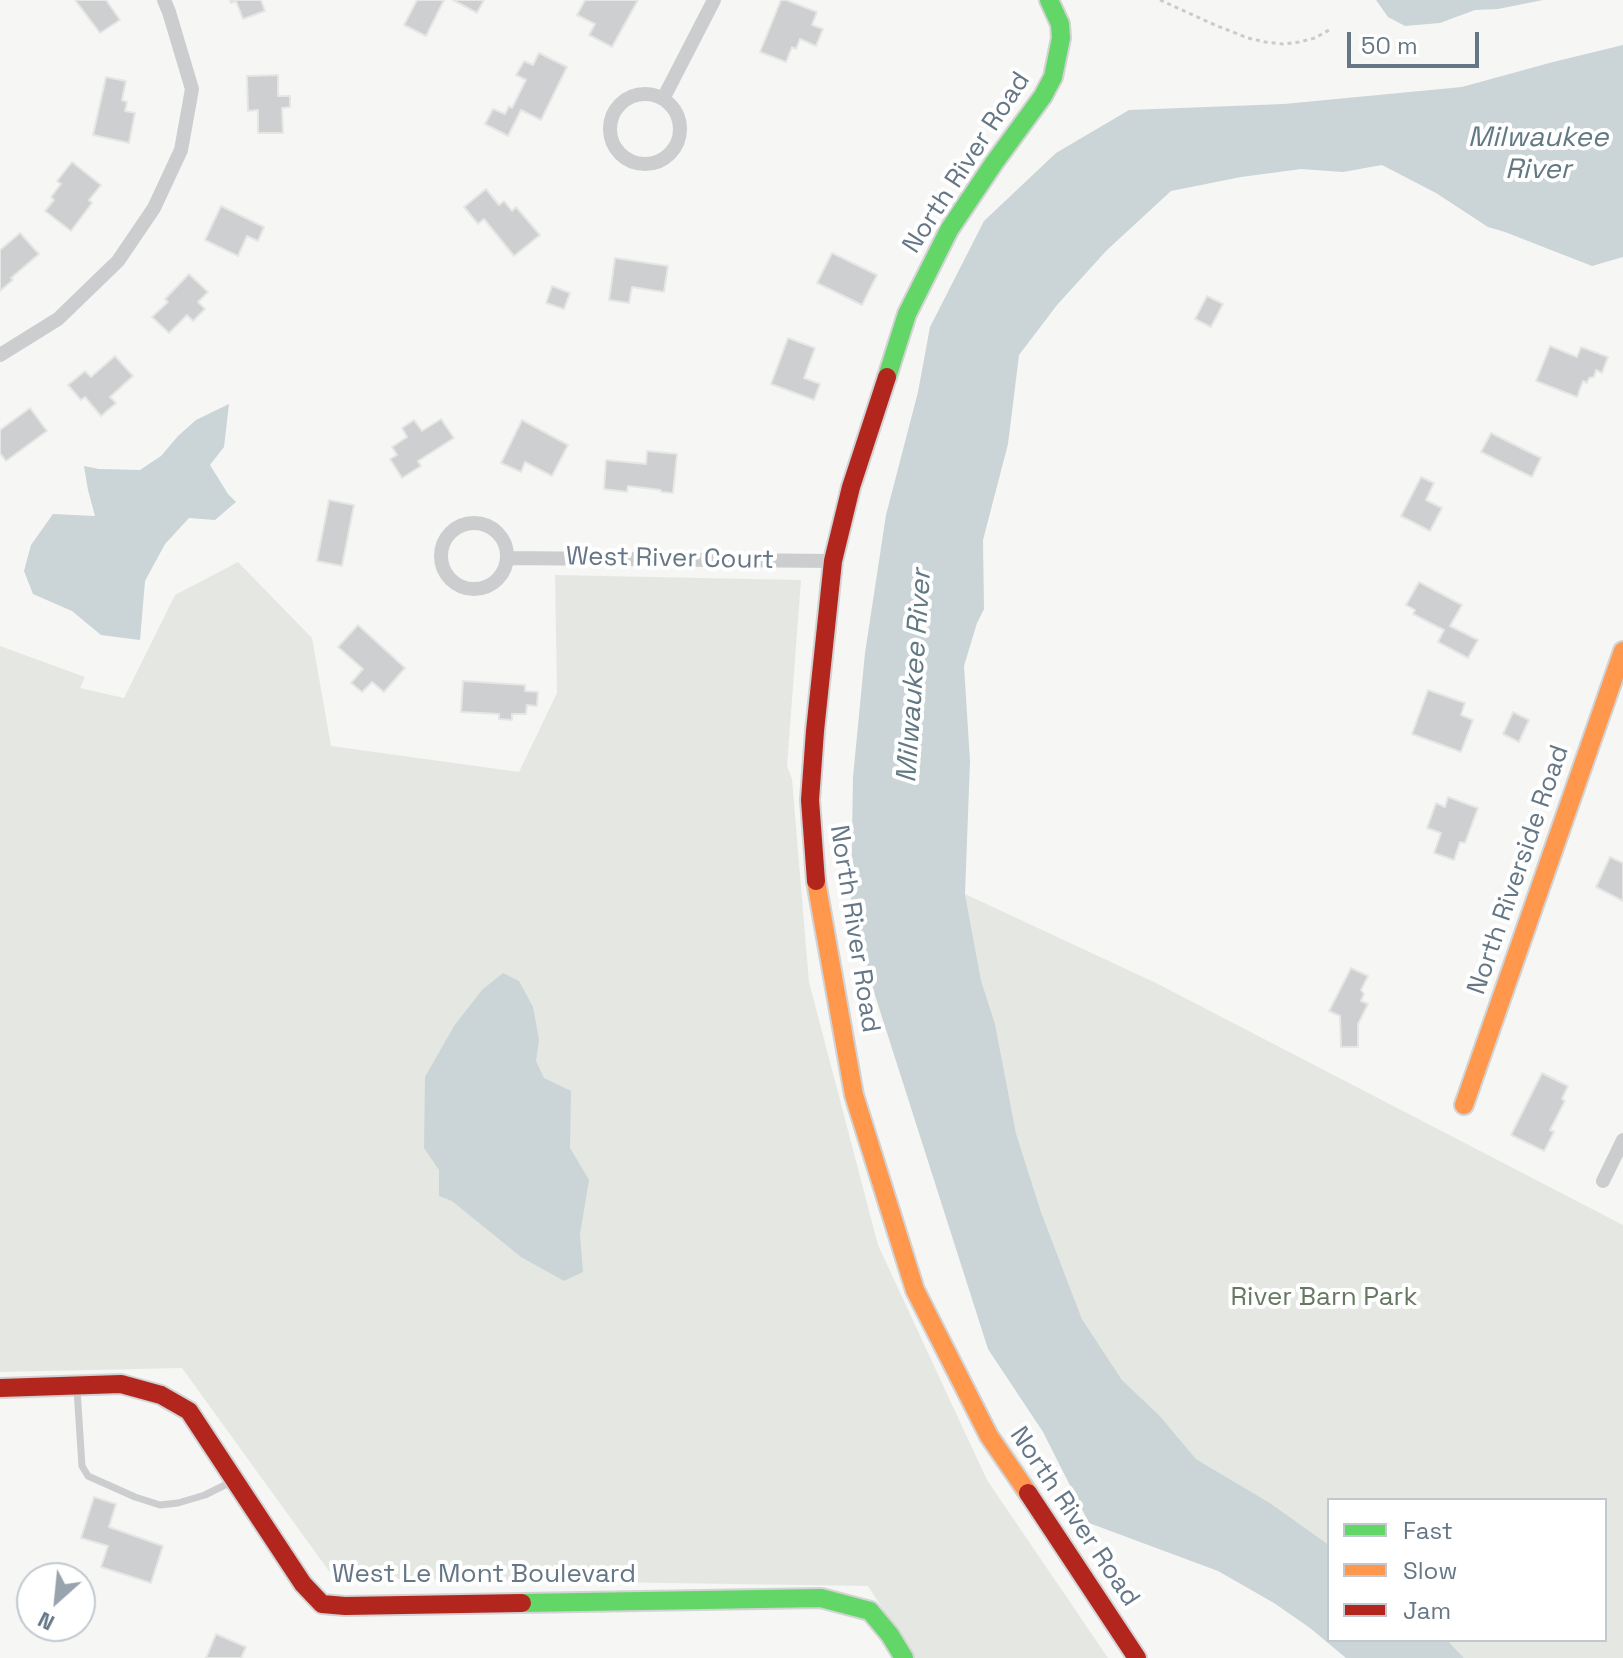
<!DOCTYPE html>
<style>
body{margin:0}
#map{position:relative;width:1623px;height:1658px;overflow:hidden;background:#f6f6f5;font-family:"Space Grotesk",sans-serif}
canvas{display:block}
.legend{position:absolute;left:1327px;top:1498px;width:280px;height:144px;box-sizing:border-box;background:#fff;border:2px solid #c1c9cf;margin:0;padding:10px 14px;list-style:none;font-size:24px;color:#657786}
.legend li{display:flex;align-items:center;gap:16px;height:40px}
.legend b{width:40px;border:2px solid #c1c9cf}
.north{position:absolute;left:16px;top:1562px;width:80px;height:80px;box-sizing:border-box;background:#fff;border:2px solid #c1c9cf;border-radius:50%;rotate:207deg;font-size:22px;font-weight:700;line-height:32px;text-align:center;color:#657786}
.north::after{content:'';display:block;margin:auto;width:28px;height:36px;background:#98a3ad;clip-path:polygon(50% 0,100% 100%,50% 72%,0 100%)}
.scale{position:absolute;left:1347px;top:32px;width:132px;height:36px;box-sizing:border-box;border:4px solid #657786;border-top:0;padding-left:10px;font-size:24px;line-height:28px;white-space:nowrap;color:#657786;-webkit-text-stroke:6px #fff;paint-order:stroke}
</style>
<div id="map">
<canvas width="1623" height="1658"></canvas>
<ul class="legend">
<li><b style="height:10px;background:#63d668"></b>Fast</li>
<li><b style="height:10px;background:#ff974d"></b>Slow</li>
<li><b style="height:10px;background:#b3261e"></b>Jam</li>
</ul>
<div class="north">N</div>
<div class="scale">50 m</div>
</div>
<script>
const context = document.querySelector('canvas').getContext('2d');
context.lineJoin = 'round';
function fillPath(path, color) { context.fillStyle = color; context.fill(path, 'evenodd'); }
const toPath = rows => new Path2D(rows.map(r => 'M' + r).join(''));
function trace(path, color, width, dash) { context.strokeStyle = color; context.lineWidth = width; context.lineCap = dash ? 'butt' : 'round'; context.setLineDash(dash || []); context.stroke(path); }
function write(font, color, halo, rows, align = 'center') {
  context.font = font + ' "Space Grotesk",sans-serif'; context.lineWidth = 8; context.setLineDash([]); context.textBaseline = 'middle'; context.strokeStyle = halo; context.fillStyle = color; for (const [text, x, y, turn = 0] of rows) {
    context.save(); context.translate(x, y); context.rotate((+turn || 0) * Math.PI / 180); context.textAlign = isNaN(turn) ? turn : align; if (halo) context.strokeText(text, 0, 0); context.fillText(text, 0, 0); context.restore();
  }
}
const green = toPath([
 [238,562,312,638,331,746,519,772,557,693,555,575,801,580,787,766,792,779,809,982,878,1245,987,1480,1108,1658,914,1658,868,1586,334,1578,182,1368,0,1372,0,646,85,677,80,688,124,698,175,595],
 [965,894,1156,983,1623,1225,1623,1658,1464,1658,1447,1640,1605,1640,1605,1500,1329,1500,1329,1545,1270,1503,1196,1459,1160,1416,1122,1380,1082,1319,1041,1212,1016,1133,995,1024,981,980]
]);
const water = toPath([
 [1376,0,1543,0,1498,9,1475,10,1440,23,1405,26,1388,17],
 [1623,45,1623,257,1592,266,1505,232,1488,227,1436,193,1382,165,1343,172,1301,169,1241,177,1171,191,1107,250,1057,305,1019,355,1008,444,983,540,984,609,977,623,964,666,970,761,965,894,981,980,995,1024,1016,1133,1041,1212,1082,1319,1122,1380,1160,1416,1196,1459,1270,1503,1329,1545,1329,1640,1447,1640,1464,1658,1346,1658,1310,1628,1274,1603,1218,1571,1089,1523,1043,1432,988,1349,873,989,851,899,853,777,865,653,886,515,918,392,930,327,984,221,1056,153,1129,110,1284,104,1462,87,1553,62],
 [229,404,224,447,210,465,228,494,236,502,215,520,189,518,165,544,145,581,140,640,101,635,72,611,33,594,24,571,31,545,53,514,95,516,88,490,84,466,99,469,140,470,161,456,178,436,196,420],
 [503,973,519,981,533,1007,539,1040,536,1061,544,1078,571,1091,570,1148,589,1180,580,1234,583,1272,564,1281,521,1257,452,1201,439,1196,439,1170,424,1148,425,1077,454,1026,482,990]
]);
const building = toPath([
 [75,0,106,0,120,20,100,33,75,0],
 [230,0,261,0,265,11,243,19,236,1,231,3,230,0],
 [417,0,444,0,426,36,404,25,417,0],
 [453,0,484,0,477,13,453,0],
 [585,0,638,0,612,47,589,35,595,24,577,15,585,0],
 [781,0,786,0,817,12,812,25,823,29,816,46,800,39,796,49,792,47,786,62,760,52,781,0],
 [539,53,567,67,541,120,521,110,508,136,485,124,493,109,505,114,509,106,512,108,526,80,516,75,524,61,533,65,539,53],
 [278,75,278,96,290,96,290,107,282,108,283,133,258,133,258,110,248,111,247,76,278,75],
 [106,77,126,81,122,100,127,102,125,111,135,113,129,143,93,135,106,77],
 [72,162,101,185,89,200,92,203,71,231,45,211,54,200,51,197,61,184,57,181,72,162],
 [486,189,499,205,504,201,512,211,516,207,540,235,514,256,484,219,478,224,464,207,486,189],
 [221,206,264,227,258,241,247,236,238,256,205,240,221,206],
 [20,233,39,254,11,278,13,280,0,291,0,250,20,233],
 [832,253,877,275,862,305,817,283,832,253],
 [615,258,668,266,664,292,632,287,629,303,609,300,615,258],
 [189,274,208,292,198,302,205,309,193,321,187,315,169,333,152,317,168,302,165,299,189,274],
 [552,286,570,293,564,309,546,303,552,286],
 [1207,296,1223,304,1211,327,1195,319,1207,296],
 [788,338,815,348,804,378,820,384,814,400,771,384,788,338],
 [1550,346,1577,357,1581,347,1608,357,1602,373,1596,370,1594,377,1589,378,1587,383,1583,381,1577,397,1536,381,1550,346],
 [115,356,133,376,110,397,116,403,101,416,85,397,81,400,68,385,85,371,91,377,115,356],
 [30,408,47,431,6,461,0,453,0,430,30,408],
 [441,419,454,438,418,461,421,466,402,478,390,459,397,455,392,447,407,437,402,428,414,420,422,431,441,419],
 [522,420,568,445,552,476,525,462,521,472,501,463,522,420],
 [1491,433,1541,458,1532,477,1481,452,1491,433],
 [647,451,677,454,673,493,661,492,661,490,628,486,627,492,604,489,606,460,646,464,647,451],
 [1421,477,1434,483,1426,500,1442,508,1430,531,1401,516,1421,477],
 [329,500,354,505,342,566,317,561,329,500],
 [1419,582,1462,605,1450,626,1478,640,1468,658,1438,642,1444,630,1413,614,1415,610,1406,605,1419,582],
 [358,625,405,668,384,692,372,682,362,692,351,683,363,669,338,647,358,625],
 [463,681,525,685,525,691,538,692,537,706,527,705,526,714,512,714,512,720,499,719,499,714,461,712,463,681],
 [1428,690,1465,703,1461,715,1473,720,1461,752,1412,734,1428,690],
 [1513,712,1529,720,1519,742,1503,734,1513,712],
 [1448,797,1478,808,1465,843,1460,842,1454,860,1434,853,1441,833,1427,828,1436,803,1445,807,1448,797],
 [1610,857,1623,863,1623,901,1596,887,1610,857],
 [1351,968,1368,976,1361,990,1364,994,1361,1001,1368,1004,1358,1024,1358,1047,1341,1047,1340,1016,1329,1011,1351,968],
 [1542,1073,1568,1086,1562,1099,1565,1101,1550,1130,1554,1132,1544,1151,1511,1135,1542,1073],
 [94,1497,116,1504,109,1527,163,1546,151,1583,101,1567,108,1546,81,1538,94,1497],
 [216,1634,246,1647,241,1658,206,1658,216,1634]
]);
const path = toPath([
 [1160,0,1215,25,1248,38,1265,42,1283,44,1299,42,1315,38,1329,30]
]);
const lane = toPath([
 [77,1390,82,1466,88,1476,135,1497,160,1505,178,1503,205,1495,233,1481]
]);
const street = toPath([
 '610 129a35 35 0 1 1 70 0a35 35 0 1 1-70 0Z',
 [663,99,714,0],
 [0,355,58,319,118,261,154,208,181,150,192,89,169,12,164,0],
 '441 556a33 33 0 1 1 66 0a33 33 0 1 1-66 0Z',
 [507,558,833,561],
 [1603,1181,1623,1140]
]);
const fast = toPath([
 [887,377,907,314,949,230,994,163,1043,96,1053,77,1061,38,1060,24,1049,0],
 [522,1603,821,1598,870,1611,890,1635,904,1658]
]);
const slow = toPath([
 [816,881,854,1095,915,1290,989,1436,1028,1493],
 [1464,1105,1623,651]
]);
const jam = toPath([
 [816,881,810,800,815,731,833,561,851,487,887,377],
 [0,1388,121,1384,161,1395,189,1411,303,1584,322,1604,345,1606,522,1603],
 [1028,1493,1137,1658]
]);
const streetNames = [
 ["North River Road",967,163,-57],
 ["West River Court",670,559,1],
 ["North Riverside Road",1519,870,-71],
 ["North River Road",854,929,81],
 ["North River Road",1074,1517,56],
 ["West Le Mont Boulevard",484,1575]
];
const parkNames = [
 ["River Barn Park",1324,1298]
];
const waterNames = [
 ["Milwaukee",1538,138],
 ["River",1538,170],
 ["Milwaukee River",915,676,-86]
];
fillPath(green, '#e5e8e2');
fillPath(water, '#cbd4d6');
fillPath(building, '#cdcfd0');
trace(building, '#e6e6e5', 2);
trace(fast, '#d2d3d4', 22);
trace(slow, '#d2d3d4', 22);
trace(jam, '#d2d3d4', 22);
trace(path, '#cacccc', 3, [4, 4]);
trace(lane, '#cccdce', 7);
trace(street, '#cccdce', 14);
trace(fast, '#63d668', 18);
trace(slow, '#ff974d', 18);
trace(jam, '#b3261e', 18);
write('26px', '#657786', '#fff', streetNames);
write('26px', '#657860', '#fff', parkNames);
write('italic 28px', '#617983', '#fff', waterNames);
</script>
